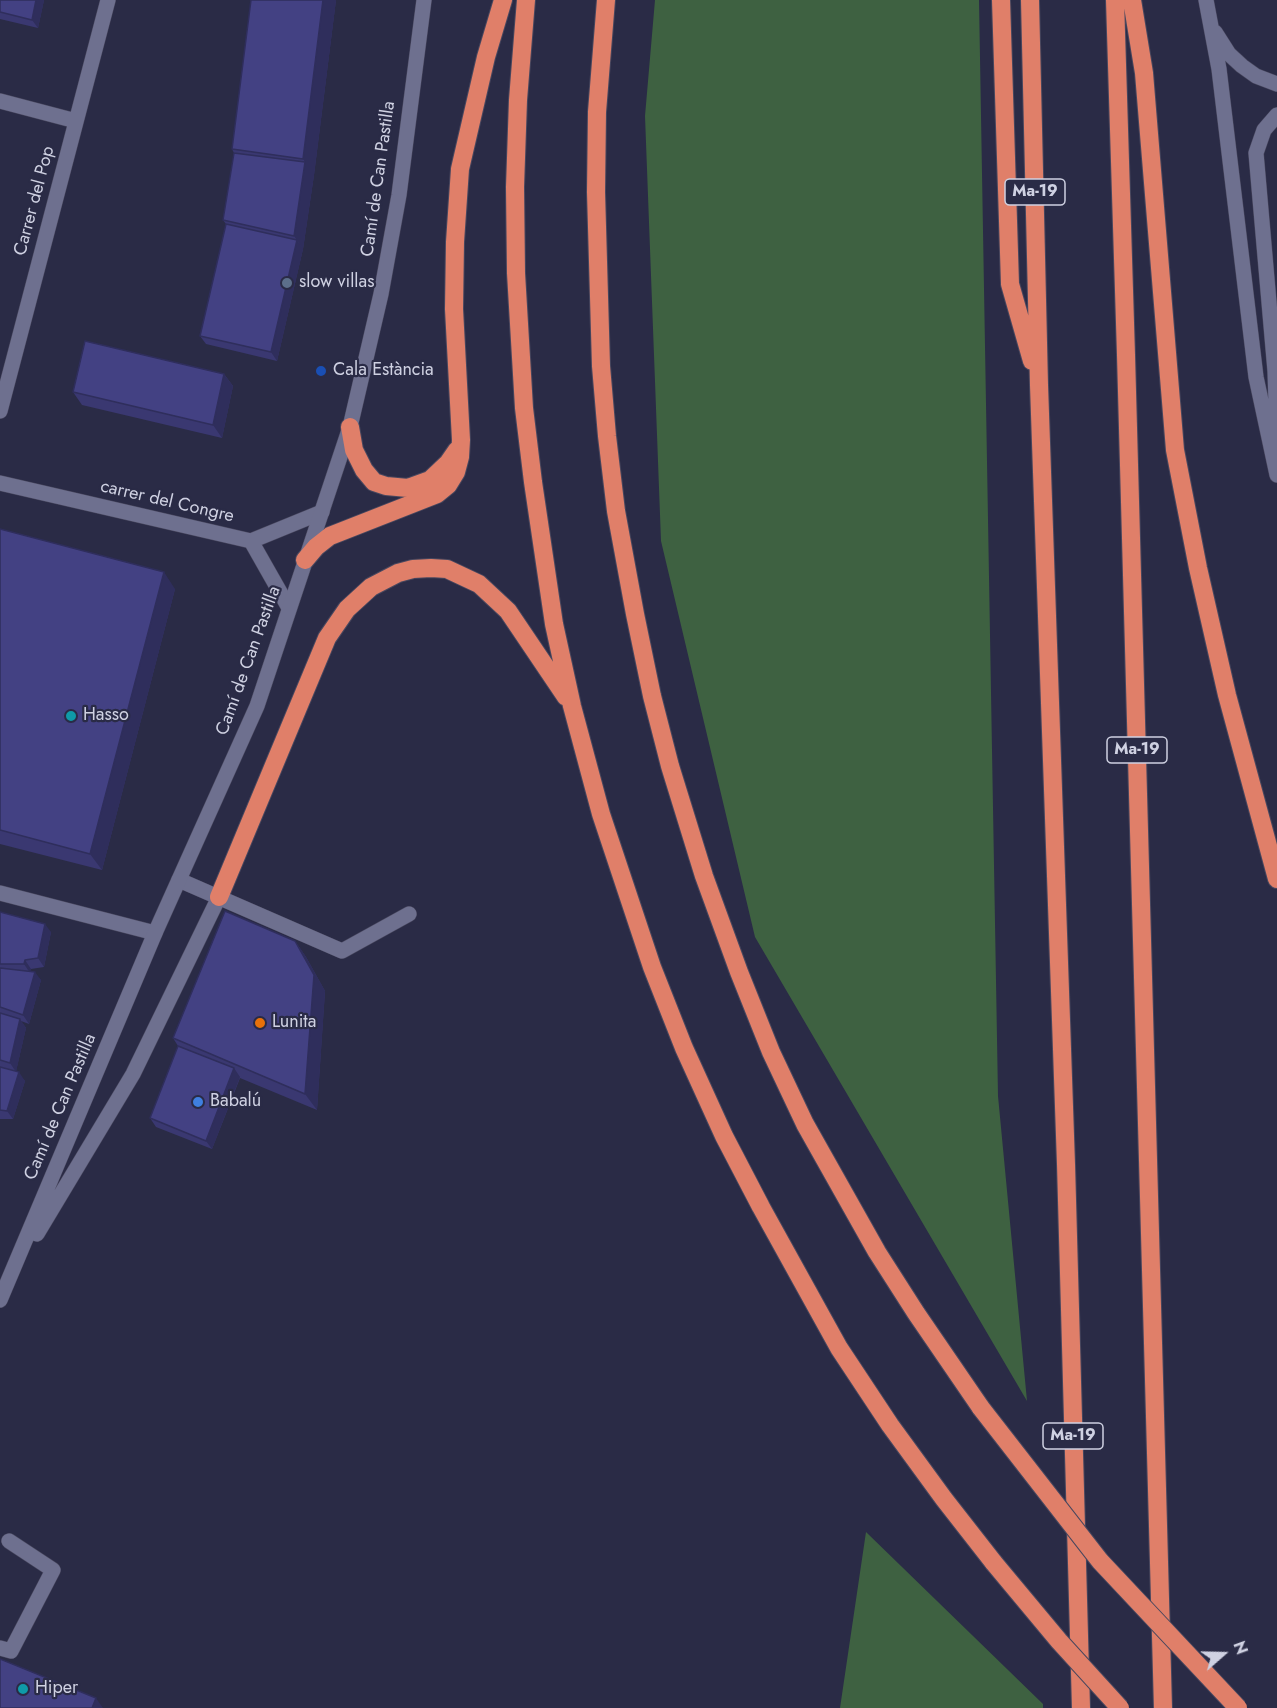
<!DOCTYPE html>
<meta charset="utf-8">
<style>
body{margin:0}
#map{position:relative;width:1277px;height:1708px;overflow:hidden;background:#2a2b46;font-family:Jost,sans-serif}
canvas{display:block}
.north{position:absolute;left:1193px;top:1624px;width:60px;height:60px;-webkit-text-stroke:4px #2a2b46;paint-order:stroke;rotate:70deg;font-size:16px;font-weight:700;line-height:24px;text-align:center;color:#cfd1e2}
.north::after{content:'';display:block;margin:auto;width:21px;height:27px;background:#cfd1e2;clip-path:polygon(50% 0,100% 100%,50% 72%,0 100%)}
</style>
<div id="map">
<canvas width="1277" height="1708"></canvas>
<div class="north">N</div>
</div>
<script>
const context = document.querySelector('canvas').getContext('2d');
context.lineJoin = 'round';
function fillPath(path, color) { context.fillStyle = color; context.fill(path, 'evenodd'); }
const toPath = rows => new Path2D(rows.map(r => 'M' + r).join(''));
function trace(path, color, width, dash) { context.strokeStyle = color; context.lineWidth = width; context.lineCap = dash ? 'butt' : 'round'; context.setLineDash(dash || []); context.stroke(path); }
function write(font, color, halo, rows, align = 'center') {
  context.font = font + ' Jost,sans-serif'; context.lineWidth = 4.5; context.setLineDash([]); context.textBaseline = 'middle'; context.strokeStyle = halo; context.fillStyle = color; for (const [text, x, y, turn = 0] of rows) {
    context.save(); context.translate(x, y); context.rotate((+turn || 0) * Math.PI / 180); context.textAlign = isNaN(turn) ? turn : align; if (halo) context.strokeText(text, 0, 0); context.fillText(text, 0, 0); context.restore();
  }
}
const green = toPath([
 [655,0,979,0,998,1096,1027,1401,755,937,661,541,645,116],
 [866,1532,1043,1704,1043,1708,840,1708]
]);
const lane = toPath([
 [179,880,342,951,409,914],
 [0,1648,11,1651,53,1570,9,1541]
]);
const street = toPath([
 [0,101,76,121],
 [0,411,108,0],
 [0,483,251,541,322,512],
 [251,541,289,608],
 [0,893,155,933]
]);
const secondary = toPath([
 [1206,0,1219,69,1256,377,1277,475],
 [1215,32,1229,54,1242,66,1256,76,1277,84],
 [1277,115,1264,130,1256,153,1275,371,1277,434],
 [37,1234,133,1074,219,897],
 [0,1300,155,933,257,706,350,427,381,294,399,195,424,0]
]);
const highway = toPath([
 [526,0,518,100,515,187,516,273,524,408,533,482,554,624,572,706,601,814,652,967,684,1048,724,1136,761,1207,839,1348,890,1425,944,1499,994,1563],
 [606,0,597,112,596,192,601,366,607,436,616,511,635,614,652,696,670,766,704,876,739,972,771,1052,805,1124,877,1252,916,1313,981,1408],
 [1001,0,1010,284,1032,361],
 [1030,0,1039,385,1066,1164,1081,1708],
 [1115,0,1126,355,1163,1708],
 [1132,0,1144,73,1175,450,1198,568,1227,695,1277,879],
 [350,427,354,450,364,470,374,482,386,486,408,488,430,480,448,463,457,450],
 [305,560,316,547,330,536,437,494,448,485,456,472,460,457,461,440,454,309,455,242,460,169,486,57,503,0],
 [219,897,327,638,347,609,371,587,398,573,413,569,431,568,447,569,479,584,508,611,566,697]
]);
const highwayBridge = toPath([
 [981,1408,1100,1561,1238,1708],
 [994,1563,1059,1641,1120,1708]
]);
const wall = toPath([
 [0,0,44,0,38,28,0,19],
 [251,0,336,0,314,175,303,249,277,361,206,344,200,336,226,224,223,220,234,153,232,149],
 [224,374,233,386,222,438,82,405,73,392],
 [0,529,175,589,102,870,0,844],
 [0,912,51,932,44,967,31,969,30,971,41,980,29,1024,21,1021,26,1028,16,1071,25,1081,13,1119,0,1119],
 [295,941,306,957,325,991,317,1110,240,1078,212,1149,156,1127,150,1118,178,1046,173,1038]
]);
const shadedWall = toPath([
 [36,0,44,0,38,28,32,20],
 [323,0,336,0,314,175,303,249,294,236,305,162,303,159],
 [297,240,303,249,277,361,271,352],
 [224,374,233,386,222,438,213,425],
 [164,572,175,589,102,870,90,854],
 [45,924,51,932,44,967,38,958],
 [295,941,306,957,325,991,317,1110,305,1094],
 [25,960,31,969,30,973,24,964],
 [35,972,41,980,29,1024,23,1015],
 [20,1019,26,1028,16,1072,10,1063],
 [234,1068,240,1077,212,1149,206,1141],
 [19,1072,25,1081,13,1119,7,1111],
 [96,1698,103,1708,92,1708]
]);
const building = toPath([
 [0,0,36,0,32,20,0,12,0,0],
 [251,0,323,0,303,159,232,149,251,0],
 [234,153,305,162,294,236,223,220,234,153],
 [226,224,297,240,271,352,200,336,226,224],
 [85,341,224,374,213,425,73,392,85,341],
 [0,529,164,572,90,854,0,830,0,529],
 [225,911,295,941,314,975,305,1094,173,1038,225,911],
 [0,912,45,924,38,958,25,960,24,964,0,964,0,912],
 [0,968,35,972,23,1015,0,1007,0,968],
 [0,1013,20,1019,10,1063,0,1060,0,1013],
 [178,1046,234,1068,206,1141,150,1118,178,1046],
 [0,1067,19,1072,7,1111,0,1110,0,1067],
 [0,1659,96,1698,92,1708,0,1708,0,1659]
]);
const markers = [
 [287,283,6,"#5c6f8a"],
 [321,371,6,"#1a4fb4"],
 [71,716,6,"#0f9aa8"],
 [260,1023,6,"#e8710a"],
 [198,1102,6,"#3f7fe0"],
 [23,1689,6,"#0f9aa8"]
];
const shields = [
 [1035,192,60],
 [1137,750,60],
 [1073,1436,60]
];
const shieldNames = [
 ["Ma-19",1035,192],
 ["Ma-19",1137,750],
 ["Ma-19",1073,1436]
];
const streetNames = [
 ["Camí de Can Pastilla",379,179,-82],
 ["Carrer del Pop",35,201,-75],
 ["carrer del Congre",167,502,13],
 ["Camí de Can Pastilla",249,661,-70],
 ["Camí de Can Pastilla",61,1107,-67]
];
const poiNames = [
 ["slow villas",299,283],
 ["Cala Estància",333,371],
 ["Hasso",83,716],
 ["Lunita",272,1023],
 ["Babalú",210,1102],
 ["Hiper",35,1689]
];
fillPath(green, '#3e6141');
trace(lane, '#48475e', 16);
trace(street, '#48475e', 16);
trace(secondary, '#48475e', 16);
trace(highway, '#48475e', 20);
trace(lane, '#6e708f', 15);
trace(street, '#6e708f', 15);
trace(secondary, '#6e708f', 15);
trace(highway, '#e07f69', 18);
trace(highwayBridge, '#48475e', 20, []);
trace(highwayBridge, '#e07f69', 18);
fillPath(wall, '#3a3871');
fillPath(shadedWall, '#2f2e5c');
fillPath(building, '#434183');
trace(building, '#2f2e5c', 1.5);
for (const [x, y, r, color] of markers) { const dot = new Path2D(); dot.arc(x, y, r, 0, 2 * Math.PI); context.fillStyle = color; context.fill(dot); trace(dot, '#2a2b46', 2); }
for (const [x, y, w] of shields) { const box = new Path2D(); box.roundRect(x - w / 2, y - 13, w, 26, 4.5); context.fillStyle = '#2a2b46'; context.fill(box); trace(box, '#cfd1e2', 1.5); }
write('bold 16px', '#cfd1e2', null, shieldNames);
write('18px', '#cfd1e2', '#2a2b46', streetNames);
write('18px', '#cfd1e2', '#2a2b46', poiNames, 'left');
</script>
